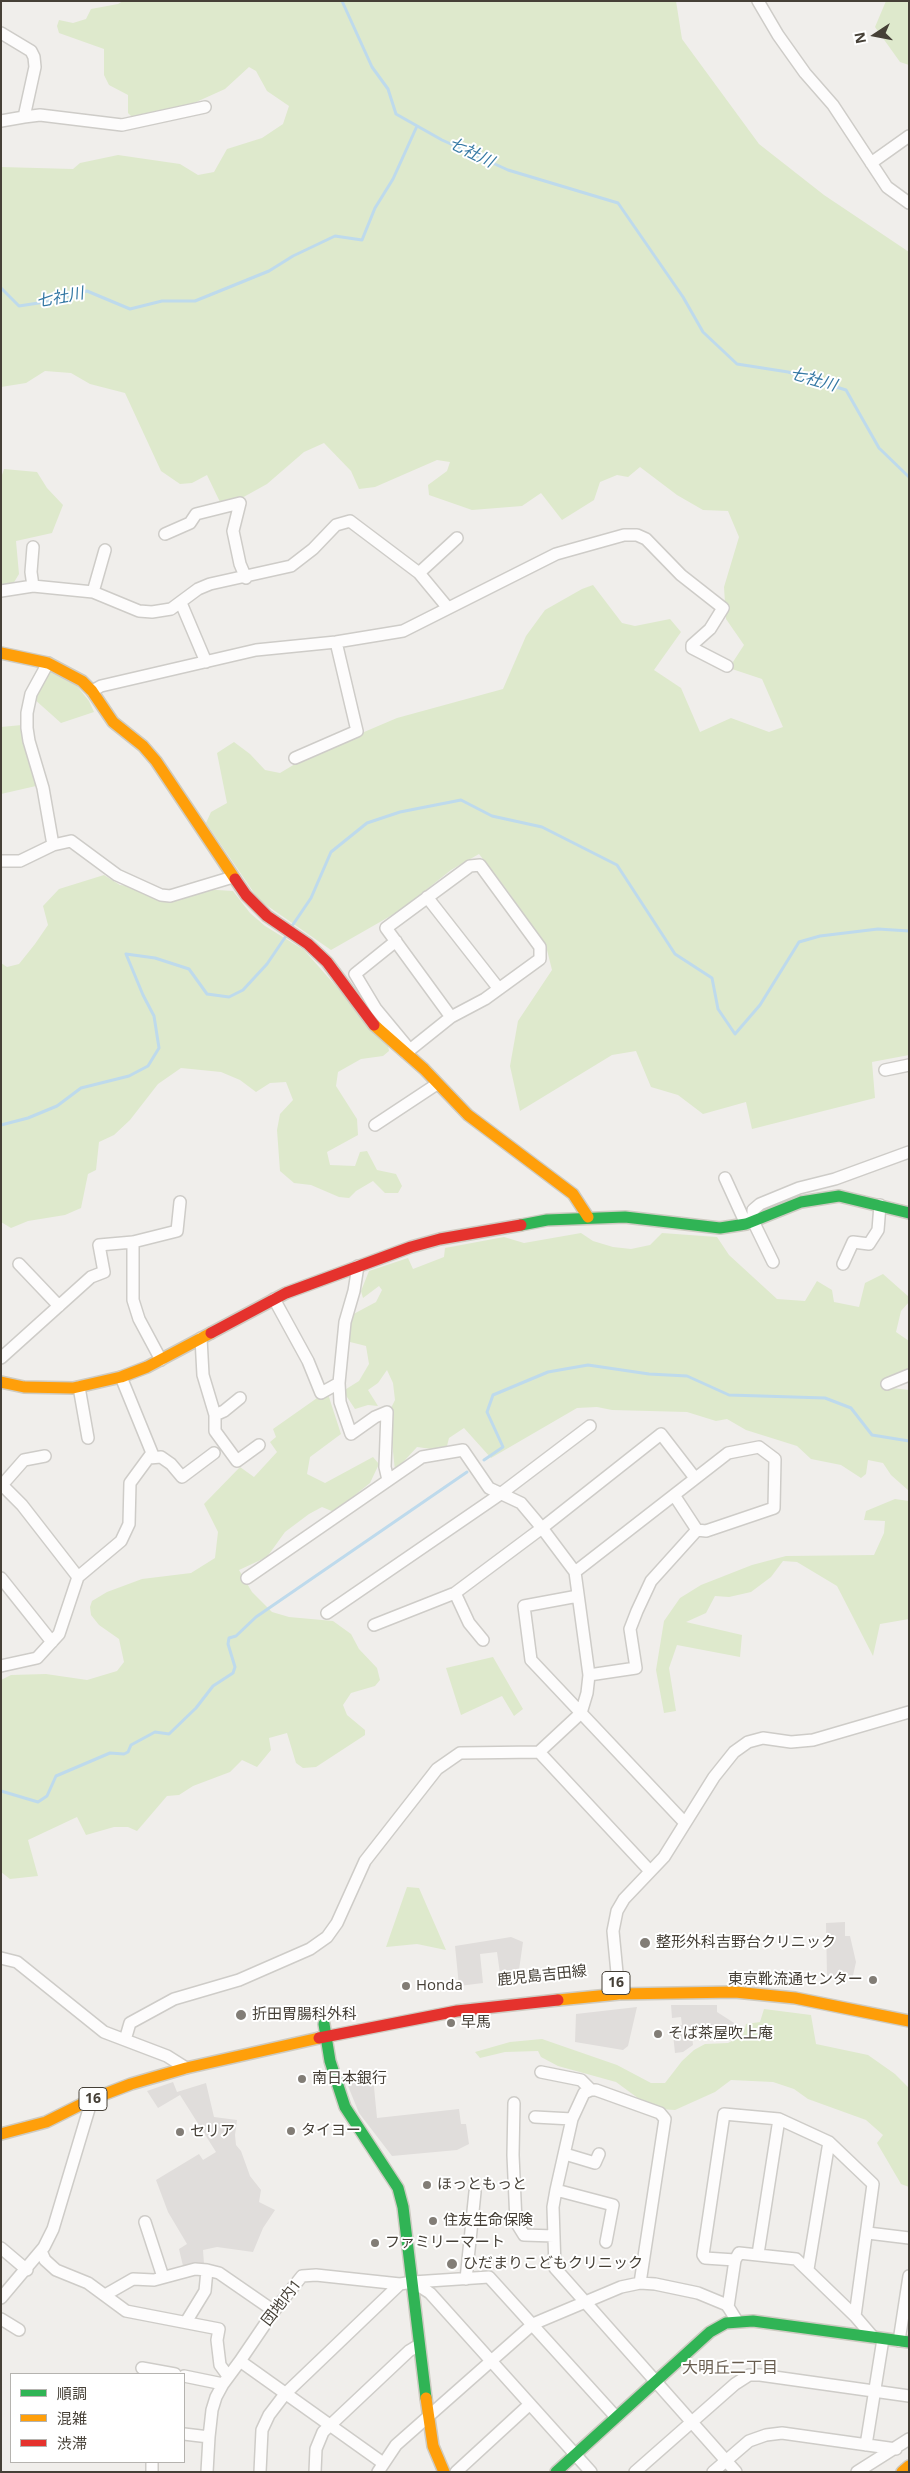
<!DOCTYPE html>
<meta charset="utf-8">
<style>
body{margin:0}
#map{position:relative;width:910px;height:2473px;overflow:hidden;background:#f0eeeb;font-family:"Open Sans","Noto Sans JP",sans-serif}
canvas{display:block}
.frame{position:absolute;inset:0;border:2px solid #464037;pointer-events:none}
.legend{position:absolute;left:10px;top:2373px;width:175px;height:90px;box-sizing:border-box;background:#fff;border:1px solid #b5b3af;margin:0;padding:6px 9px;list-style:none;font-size:15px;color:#464037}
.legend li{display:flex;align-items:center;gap:10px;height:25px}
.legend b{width:25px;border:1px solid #b5b3af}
.north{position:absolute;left:850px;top:10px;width:50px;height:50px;-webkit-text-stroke:4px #fff;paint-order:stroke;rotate:259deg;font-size:14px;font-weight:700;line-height:20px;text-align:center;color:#464037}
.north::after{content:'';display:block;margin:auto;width:18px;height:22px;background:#464037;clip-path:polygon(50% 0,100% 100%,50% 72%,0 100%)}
</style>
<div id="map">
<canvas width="910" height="2473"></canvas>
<div class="frame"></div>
<ul class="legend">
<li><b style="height:6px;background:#30b455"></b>順調</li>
<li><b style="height:6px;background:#ff9f0a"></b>混雑</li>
<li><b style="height:6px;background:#e5322d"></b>渋滞</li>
</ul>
<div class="north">N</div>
</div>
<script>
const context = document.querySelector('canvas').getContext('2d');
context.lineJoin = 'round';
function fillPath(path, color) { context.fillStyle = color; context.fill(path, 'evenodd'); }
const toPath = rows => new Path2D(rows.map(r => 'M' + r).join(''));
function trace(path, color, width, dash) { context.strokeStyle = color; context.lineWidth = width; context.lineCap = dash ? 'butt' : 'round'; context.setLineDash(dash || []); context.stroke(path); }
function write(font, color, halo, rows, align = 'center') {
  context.font = font + ' "Open Sans","Noto Sans JP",sans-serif'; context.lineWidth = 4; context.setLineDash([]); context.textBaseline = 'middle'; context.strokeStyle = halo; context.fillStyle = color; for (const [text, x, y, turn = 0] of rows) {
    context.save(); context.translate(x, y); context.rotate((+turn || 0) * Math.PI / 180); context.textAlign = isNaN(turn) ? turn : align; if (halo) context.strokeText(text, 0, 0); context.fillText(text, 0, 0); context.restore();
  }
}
const green = toPath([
 [123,1,676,1,682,39,759,144,824,195,909,252,909,1055,872,1062,875,1098,752,1129,746,1102,703,1114,678,1095,651,1087,636,1051,612,1055,520,1111,510,1066,518,1021,552,970,546,946,507,890,479,854,451,870,401,910,331,950,259,900,206,823,211,812,227,803,217,753,234,742,250,754,265,770,280,773,310,755,397,718,503,689,526,636,545,610,582,589,593,585,622,623,635,626,670,619,681,632,654,670,681,688,700,732,731,718,769,732,783,727,762,679,729,668,744,645,726,619,724,587,739,537,728,511,703,510,677,495,640,467,628,477,617,475,600,482,594,500,562,520,541,493,522,506,472,510,429,495,428,485,447,471,450,462,437,460,375,487,359,489,351,471,324,443,304,452,267,484,240,499,220,502,207,475,192,483,180,484,161,471,125,393,90,384,71,373,45,371,26,383,1,387,1,167,73,169,80,163,118,155,180,164,198,175,214,172,227,149,262,138,283,124,289,106,267,91,256,71,249,67,225,89,194,103,174,110,132,117,128,113,128,95,109,85,104,75,104,49,59,33,57,26,59,20,73,23,86,19,91,9,118,4],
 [886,1,909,1,909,65,900,62,875,27],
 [4,469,37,472,47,488,63,505,52,533,16,541,19,574,13,584,1,587,1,478],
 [48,671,77,686,89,701,94,712,61,723,33,698],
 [22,725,36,786,1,794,1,727],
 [104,875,120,885,129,886,168,900,182,898,201,889,233,891,250,913,265,926,304,950,388,1045,389,1051,383,1056,361,1059,338,1072,336,1086,357,1119,358,1135,327,1152,330,1165,355,1166,360,1152,367,1151,377,1170,396,1174,402,1186,398,1193,385,1193,373,1181,356,1191,349,1198,339,1197,311,1185,294,1183,280,1171,277,1130,280,1114,293,1100,286,1082,270,1083,256,1092,240,1080,221,1072,181,1068,158,1084,130,1120,114,1135,99,1142,96,1170,88,1174,81,1208,65,1215,28,1221,11,1228,1,1222,1,963,7,967,19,964,35,944,48,925,43,906,59,889],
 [581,1233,593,1241,613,1247,631,1249,650,1245,662,1233,717,1237,729,1255,777,1299,805,1301,817,1281,832,1290,834,1302,859,1307,865,1283,883,1274,909,1297,909,1302,901,1311,896,1332,909,1341,909,1377,904,1382,892,1388,909,1390,909,1491,891,1475,883,1463,868,1460,866,1474,861,1478,841,1465,811,1459,797,1446,746,1430,727,1419,716,1421,687,1412,612,1410,597,1407,577,1408,491,1458,464,1428,449,1438,447,1446,439,1450,417,1447,395,1471,389,1412,395,1400,393,1383,387,1370,378,1383,368,1390,378,1406,368,1405,355,1409,343,1391,359,1381,369,1364,366,1346,346,1341,348,1317,376,1302,382,1290,379,1286,363,1298,361,1291,369,1271,408,1258,413,1269,444,1257,445,1248,504,1237,524,1243],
 [327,1391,341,1434,310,1457,307,1474,325,1483,373,1457,379,1464,370,1483,334,1512,322,1507,309,1514,285,1532,267,1557,239,1570,252,1592,272,1612,289,1617,333,1621,351,1634,359,1649,377,1668,380,1680,375,1686,351,1693,343,1705,347,1715,365,1730,365,1735,316,1767,303,1768,296,1763,287,1733,269,1738,271,1750,257,1767,242,1760,230,1772,193,1786,179,1795,167,1796,137,1831,128,1827,114,1827,86,1835,77,1817,28,1840,38,1876,10,1879,1,1872,1,1680,11,1675,46,1674,87,1680,117,1671,124,1662,119,1639,99,1625,91,1615,90,1607,92,1601,107,1592,142,1579,191,1573,215,1558,218,1532,204,1504,240,1467,254,1477,277,1452,270,1442,276,1437,273,1429],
 [895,1499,909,1501,909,1619,880,1624,873,1656,837,1586,797,1562,783,1561,771,1577,751,1592,729,1597,715,1596,706,1613,686,1622,742,1635,740,1657,677,1645,669,1668,676,1711,664,1713,656,1670,664,1621,680,1598,701,1585,752,1565,786,1556,874,1555,884,1533,885,1521,864,1520,866,1511],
 [493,1657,523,1709,514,1716,502,1696,461,1715,446,1668],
 [407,1887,419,1888,446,1950,417,1944,386,1947],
 [764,2009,811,2015,816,2044,868,2055,895,2074,909,2088,909,2187,901,2184,877,2143,883,2135,866,2120,808,2099,794,2089,773,2082,731,2080,715,2092,675,2110,659,2109,646,2104,616,2082,558,2066,541,2057,538,2051,505,2052,480,2058,475,2052,510,2042,542,2039,617,2065,651,2083,665,2083,682,2061,694,2050,705,2044,728,2043,743,2035,746,2024,760,2022]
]);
const parking = toPath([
 [845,1922,845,1936,850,1936,856,1962,852,1980,827,1976,826,1923],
 [511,1937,523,1942,518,1977,501,1981,497,1952,480,1954,483,1983,459,1986,455,1946],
 [671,2005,717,2005,717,2012,742,2028,743,2033,692,2035,693,2045,683,2052,675,2053,672,2025,682,2025,681,2017,672,2018],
 [637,2007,628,2046,623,2050,575,2042,576,2014],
 [373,2077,377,2118,459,2109,461,2124,466,2124,469,2144,457,2150,392,2156,359,2113,346,2081],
 [173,2082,177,2092,206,2083,214,2117,237,2120,235,2135,236,2145,241,2151,250,2176,261,2190,259,2202,275,2210,263,2228,253,2252,217,2247,203,2250,204,2264,183,2266,179,2249,187,2244,168,2212,156,2180,199,2154,203,2160,216,2152,180,2095,158,2108,147,2091]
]);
const stream = toPath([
 [342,1,372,67,388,89,396,114,442,140,508,170,618,203,683,297,703,332,737,364,788,372,846,390,879,448,909,477],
 [1,288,19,306,45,302,87,291,130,309,162,301,195,301,269,271,293,256,335,236,362,240,375,208,393,179,417,126],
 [292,926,311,898,331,852,367,823,400,812,461,800,492,816,542,827,617,865,675,954,712,978,718,1009,735,1034,760,1005,799,942,820,936,878,929,909,931],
 [1,1125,28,1118,57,1106,81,1088,129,1076,148,1066,159,1048,154,1016,143,995,126,954,155,958,189,969,207,994,229,997,243,990,267,964,286,936],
 [484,1460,503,1447,487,1412,493,1395,548,1372,588,1365,649,1374,687,1376,729,1395,825,1398,851,1408,872,1435,909,1441],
 [1,1791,38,1802,47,1796,56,1776,110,1753,124,1754,128,1752,131,1745,155,1732,169,1734,196,1708,213,1686,233,1673,235,1667,228,1644,229,1638,236,1636,256,1617,467,1472]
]);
const street = toPath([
 [758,1,778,35,805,73,833,105,887,187,909,203],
 [1,33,31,51,34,57,35,67,24,117,1,121],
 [24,117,40,115,122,125,205,107],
 [871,163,909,136],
 [165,534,190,523,196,514,240,503,233,531,240,564,246,578],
 [105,550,93,592,139,611,152,612,171,609,198,589,210,584,291,566,313,549,336,525,350,521,419,573,448,608],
 [419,573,457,538],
 [33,586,31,572,33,547],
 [1,591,33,586,93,592],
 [181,603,206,662],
 [92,691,101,686,256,650,336,642,403,631,556,554,624,535,637,535,646,539,681,575,723,608,710,629,692,645,692,648,727,666],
 [295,758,357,731,336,642],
 [53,845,71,841,117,875,161,895,170,896,233,877],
 [1,861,20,861,53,845,43,788,29,741,27,728,27,713,31,694,48,663],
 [427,897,499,989],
 [396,941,355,974,376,1009,410,1050],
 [406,1053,451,1017,485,999,540,959,540,947,480,865,470,866,386,928,451,1017],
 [885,1070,909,1065],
 [375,1125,437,1084],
 [725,1178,746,1224],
 [133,1242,133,1300,139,1319,161,1360],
 [773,1262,753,1221,753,1210,760,1204,799,1188,835,1179,909,1152],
 [19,1264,59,1306],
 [843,1264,853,1242,869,1244,878,1230,880,1205],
 [358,1266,354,1291,345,1322,339,1383,340,1402,351,1434,375,1417,387,1412,385,1467,388,1480],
 [274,1299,308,1361,321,1393,339,1383],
 [201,1338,203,1375,215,1415,215,1431,237,1461,259,1445],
 [1,1358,91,1277,104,1272,99,1245,133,1242,177,1231,180,1202],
 [887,1384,909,1375],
 [79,1387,88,1438],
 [215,1415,224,1411,240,1398],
 [149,1458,161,1457,171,1464,182,1477,214,1453],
 [1,1484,22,1505,78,1577],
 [2,1485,24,1460,45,1456],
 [674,1495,697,1530],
 [575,1572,728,1453,759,1447,775,1459,774,1508,706,1531,697,1530,651,1581,637,1611,630,1629,636,1668,589,1675],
 [1,1578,52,1642],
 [455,1593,469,1623,483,1640],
 [578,1596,524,1606,531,1660,685,1823],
 [327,1613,499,1495,590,1426],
 [374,1625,455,1593,542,1528,661,1434,695,1478],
 [1,1666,37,1658,59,1634,78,1577,121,1541,129,1524,130,1483,152,1453,121,1377],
 [539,1752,650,1871],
 [1,1958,17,1962,104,2032,167,2056,186,2068],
 [619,1994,613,1931,617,1911,624,1899,664,1857,714,1777,734,1752,748,1742,763,1738,791,1742,813,1740,909,1712],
 [125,2040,130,2023,174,1999,239,1980,310,1949,327,1937,337,1923,365,1861,437,1769,460,1753,539,1752,581,1713,587,1693,589,1675,575,1572,542,1528,521,1503,489,1488,463,1450,422,1457,247,1578],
 [541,2072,581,2080,591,2090],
 [514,2103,513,2155,516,2222,524,2235,554,2236],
 [535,2117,572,2119],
 [565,2154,595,2163,599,2154],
 [556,2190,613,2205,606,2242],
 [145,2222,163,2277],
 [868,2233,909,2238],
 [1,2248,27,2270],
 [41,2251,45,2260,56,2270,88,2283,126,2311,219,2329,217,2340,220,2365,228,2376],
 [758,2254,779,2119],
 [735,2260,705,2258,703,2255,724,2114,779,2119,829,2142,873,2184,855,2316],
 [808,2269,829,2142],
 [466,2279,475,2192],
 [413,2282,430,2293,591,2472],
 [640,2283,665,2119,660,2113,596,2090,591,2090,584,2093,572,2119,556,2190,553,2207,555,2268,736,2472],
 [105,2295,133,2279,154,2280,195,2269,207,2270,219,2273,274,2311],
 [1,2298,44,2247,53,2229,92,2099],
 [728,2307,735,2260,739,2253,796,2259,855,2316,873,2337],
 [1,2319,19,2330],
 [186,2322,205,2291,207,2270],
 [899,2341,909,2276],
 [240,2361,274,2311,302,2276,316,2275,400,2284],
 [142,2368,175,2374],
 [184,2376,223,2384],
 [184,2434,209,2437,212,2410,216,2397,223,2384,240,2361,383,2463],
 [866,2445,883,2339],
 [152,2472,152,2462],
 [207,2472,209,2437],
 [260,2472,262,2430,269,2415,285,2394,400,2284,413,2282,489,2277,616,2417],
 [315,2472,316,2449,323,2432,409,2351,419,2345],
 [378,2472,396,2445,533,2324,621,2287,640,2283,655,2284,698,2293,727,2305,737,2321],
 [456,2472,530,2404],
 [635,2472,735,2384,749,2375,760,2375,909,2396],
 [713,2472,749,2441,766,2435,782,2433,896,2449],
 [857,2472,909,2439]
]);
const fast = toPath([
 [521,1225,547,1220,625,1217,720,1228,746,1224,801,1202,839,1196,909,1213],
 [324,2024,330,2061,345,2107,398,2188,403,2207,426,2398],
 [556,2472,710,2332,726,2323,753,2321,909,2342]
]);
const slow = toPath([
 [1,653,48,663,82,681,92,691,113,722,143,746,156,761,235,879],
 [374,1025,424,1069,468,1115,573,1194,588,1217],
 [1,1382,24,1387,73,1388,121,1377,147,1367,211,1333],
 [558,2000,619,1994,735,1992,795,1998,909,2021],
 [1,2134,46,2122,92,2099,131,2084,186,2068,319,2038],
 [426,2398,433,2446,444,2472],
 [902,2472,909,2466]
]);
const jam = toPath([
 [235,879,246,895,267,916,308,944,327,962,374,1025],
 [211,1333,286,1293,411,1247,440,1239,521,1225],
 [319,2038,457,2011,558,2000]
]);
const markers = [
 [645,1943,6,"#827d76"],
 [873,1980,5,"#827d76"],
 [406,1986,5,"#827d76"],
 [241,2015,6,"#827d76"],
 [451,2023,5,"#827d76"],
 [658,2034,5,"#827d76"],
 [302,2079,5,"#827d76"],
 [291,2131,5,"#827d76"],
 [180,2132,5,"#827d76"],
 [427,2185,5,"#827d76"],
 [433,2221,5,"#827d76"],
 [375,2243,5,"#827d76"],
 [452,2264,6,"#827d76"]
];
const shields = [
 [616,1983,28],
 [93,2099,28]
];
const shieldNames = [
 ["16",616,1983],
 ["16",93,2099]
];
const poiNames = [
 ["整形外科吉野台クリニック",656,1943],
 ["東京靴流通センター",863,1980,"right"],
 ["Honda",416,1986],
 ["折田胃腸科外科",252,2015],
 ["早馬",461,2023],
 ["そば茶屋吹上庵",668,2034],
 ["南日本銀行",312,2079],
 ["タイヨー",301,2131],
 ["セリア",190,2132],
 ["ほっともっと",437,2185],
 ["住友生命保険",443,2221],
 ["ファミリーマート",385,2243],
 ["ひだまりこどもクリニック",463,2264]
];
const streetNames = [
 ["鹿児島吉田線",542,1976,-6],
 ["団地内1",282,2303,-52]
];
const waterNames = [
 ["七社川",471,153,26],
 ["七社川",60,298,-11],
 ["七社川",813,380,16]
];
const neighbourhoodNames = [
 ["大明丘二丁目",730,2368]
];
fillPath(green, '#dee9cc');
fillPath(parking, '#e0dddb');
trace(stream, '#bedaec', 3);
trace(street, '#ceccc8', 14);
trace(fast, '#cecbc2', 14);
trace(slow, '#cecbc2', 14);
trace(jam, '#cecbc2', 14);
trace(street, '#fdfcfc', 11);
trace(fast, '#30b455', 11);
trace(slow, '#ff9f0a', 11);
trace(jam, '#e5322d', 11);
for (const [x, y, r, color] of markers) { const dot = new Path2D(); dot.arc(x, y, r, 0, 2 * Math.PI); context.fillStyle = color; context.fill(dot); trace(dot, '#fff', 2); }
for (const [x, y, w] of shields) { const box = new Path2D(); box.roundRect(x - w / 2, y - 11.5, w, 23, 4); context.fillStyle = '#fff'; context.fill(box); trace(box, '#464037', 1); }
write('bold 14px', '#464037', null, shieldNames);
write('15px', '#464037', '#fff', poiNames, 'left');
write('15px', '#464037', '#fff', streetNames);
write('italic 16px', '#3478a4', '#fff', waterNames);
write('16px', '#685d4f', '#fff', neighbourhoodNames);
</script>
